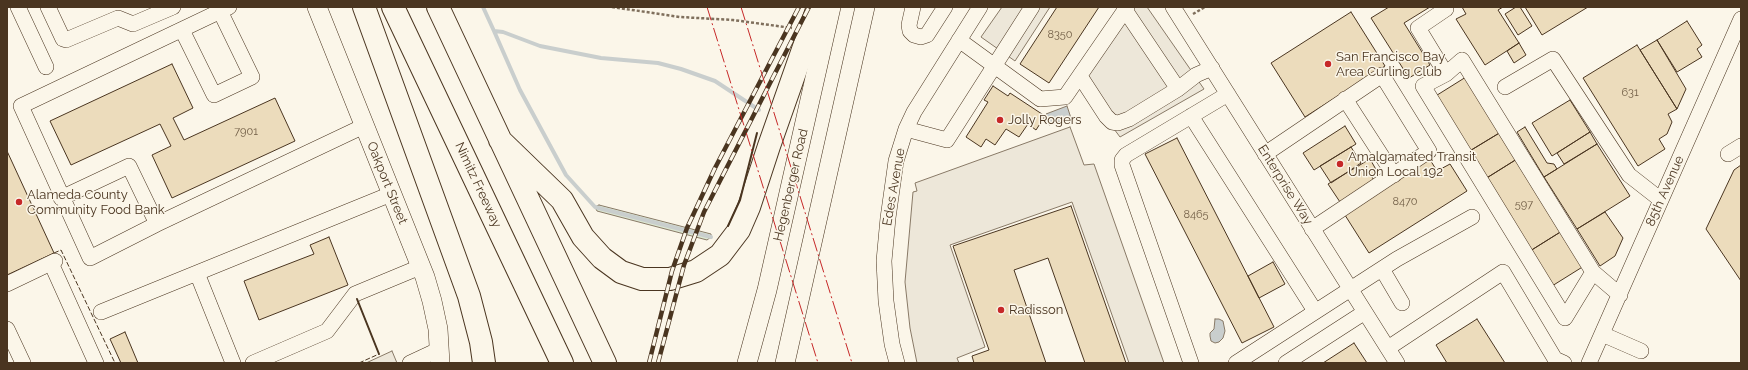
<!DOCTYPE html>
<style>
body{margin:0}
#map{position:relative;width:1748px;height:370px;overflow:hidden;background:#fbf6e9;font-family:Raleway,sans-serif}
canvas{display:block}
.frame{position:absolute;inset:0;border:8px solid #4a3520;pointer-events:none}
</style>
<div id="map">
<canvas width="1748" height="370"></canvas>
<div class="frame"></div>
</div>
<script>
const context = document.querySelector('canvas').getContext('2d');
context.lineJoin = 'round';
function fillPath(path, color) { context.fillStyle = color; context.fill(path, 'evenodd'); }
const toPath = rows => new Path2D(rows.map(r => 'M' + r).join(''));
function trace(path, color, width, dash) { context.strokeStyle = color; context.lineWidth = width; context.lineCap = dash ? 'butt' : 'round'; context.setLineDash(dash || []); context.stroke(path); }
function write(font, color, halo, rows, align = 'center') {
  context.font = font + ' Raleway,sans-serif'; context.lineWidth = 3; context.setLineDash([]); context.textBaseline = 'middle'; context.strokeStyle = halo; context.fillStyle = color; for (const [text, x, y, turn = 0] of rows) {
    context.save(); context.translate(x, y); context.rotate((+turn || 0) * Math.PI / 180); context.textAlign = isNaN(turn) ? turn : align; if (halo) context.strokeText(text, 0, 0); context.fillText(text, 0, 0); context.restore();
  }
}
const green = toPath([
 [599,205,711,234,711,237,707,240,597,211,595,207,599,205]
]);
const parking = toPath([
 [1002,7,1050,7,1015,61,981,37,1002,7],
 [1132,7,1147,7,1204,89,1120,137,1076,78,1132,7],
 [1070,127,1084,165,1094,164,1164,363,1129,363,1072,202,950,245,985,347,957,358,959,363,917,363,910,328,905,282,913,192,917,191,915,183,1070,127],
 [392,351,397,363,366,363,392,351]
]);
const water = toPath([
 [1067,106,1071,118,1049,125,1046,114,1067,106],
 [1215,319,1219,319,1223,321,1225,331,1223,338,1219,342,1215,343,1211,341,1210,336,1210,333,1214,329,1215,319]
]);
const stream = toPath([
 [483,7,494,31,503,32,540,46,601,58,658,63,681,69,715,81,759,110],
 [494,31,520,90,566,175,595,207,711,237]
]);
const building = toPath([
 [1057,7,1099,7,1049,83,1020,64,1057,7],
 [1389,7,1430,7,1404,23,1430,65,1409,78,1371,18,1389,7],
 [1462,7,1503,7,1498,10,1519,43,1485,65,1456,19,1466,14,1462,7],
 [1516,7,1520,7,1532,26,1518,35,1505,14,1516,7],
 [1525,7,1588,7,1542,35,1525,7],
 [1351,12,1385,66,1305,117,1271,63,1351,12],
 [1687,21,1702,45,1697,49,1702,57,1677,72,1657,40,1687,21],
 [1657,40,1686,89,1677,109,1640,50,1657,40],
 [1519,43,1526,55,1514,63,1507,51,1519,43],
 [1637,45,1677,109,1668,114,1672,122,1667,134,1659,139,1665,149,1638,166,1583,78,1637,45],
 [172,64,193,108,173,118,184,140,275,98,295,141,172,198,152,155,171,146,160,124,71,165,50,121,172,64],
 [1466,77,1501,132,1468,152,1434,97,1466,77],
 [993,86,1008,96,1010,93,1045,116,1036,130,1028,124,1019,137,1006,129,995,145,986,139,981,147,966,137,988,102,984,100,993,86],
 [1570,100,1590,132,1552,156,1532,123,1570,100],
 [1345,126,1356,144,1314,170,1303,153,1345,126],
 [1525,127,1547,163,1554,164,1557,169,1544,177,1517,132,1525,127],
 [1501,132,1517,159,1485,179,1468,152,1501,132],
 [1590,132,1597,144,1564,164,1557,153,1590,132],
 [1177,138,1274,327,1242,343,1145,154,1177,138],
 [1597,144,1630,196,1577,229,1544,177,1597,144],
 [1351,147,1361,163,1331,183,1320,166,1351,147],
 [7,151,54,253,7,275,7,151],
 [1429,158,1437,171,1450,164,1467,191,1369,253,1343,212,1429,158],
 [1370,159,1378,173,1372,177,1376,184,1342,205,1328,184,1370,159],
 [1517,159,1562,231,1530,251,1485,179,1517,159],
 [1741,165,1741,281,1706,229,1734,170,1741,165],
 [1071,206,1126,363,1085,363,1048,258,1014,270,1046,363,974,363,972,356,989,350,953,246,1071,206],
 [1605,212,1623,238,1615,256,1600,266,1577,229,1605,212],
 [1562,231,1584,266,1552,286,1530,251,1562,231],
 [329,237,348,285,259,320,244,281,314,254,310,245,329,237],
 [1273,262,1285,284,1259,298,1248,276,1273,262],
 [1477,319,1505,363,1447,363,1436,345,1477,319],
 [125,332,138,363,121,363,110,339,125,332],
 [1354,343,1367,363,1323,363,1354,343]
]);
const path = toPath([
 [612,7,680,17,733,20,792,28],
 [1193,14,1205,7]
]);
const minor = toPath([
 [18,7,46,67],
 [48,7,63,39,66,40,118,18,133,24,173,7],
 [229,7,21,106,90,258,157,224,364,126],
 [913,7,909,25,910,31,914,35,921,37,927,35,945,7],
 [1173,7,1397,363],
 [1444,7,1446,9,1418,28,1446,74],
 [1125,10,1178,89],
 [182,30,214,95,252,77,220,11],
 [959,40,1040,99,1065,97,1127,7],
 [1462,60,1593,272,1565,318,1423,86,1446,74,1462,60],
 [1080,76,1106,116,1112,122,1118,123,1129,119,1178,89,1196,75,1212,68],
 [1505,87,1553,59,1629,175,1661,200],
 [1345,99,1394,175],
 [1191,116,1315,311],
 [906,129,947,140,1032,7],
 [1265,154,1382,75,1429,151,1312,229],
 [1728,154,1741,146],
 [61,198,129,166,157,224],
 [51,263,96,363],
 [1382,269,1402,303],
 [1593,272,1620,295],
 [197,273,233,363],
 [7,284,55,261],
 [101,312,391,194],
 [7,329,23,363],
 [1602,334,1641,351],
 [1388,348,1503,272,1555,359,1564,363],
 [253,363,327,331,355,294,420,267],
 [410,363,440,349],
 [897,363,892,344,886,301,884,261,888,218,896,161,906,129,914,112,980,7],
 [1191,363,1122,165,1122,160,1126,155,1228,94],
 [1236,363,1397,259,1472,217],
 [1286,363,1365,312],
 [1589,363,1741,19]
]);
const major = toPath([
 [317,7,425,277,432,301,438,329,440,363],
 [747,363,767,290,831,7],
 [785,363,865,7]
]);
const highway = toPath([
 [364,7,469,296,481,342,484,363],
 [393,7,562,363],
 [438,7,605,363],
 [500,140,562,200,583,237,602,258,621,272,642,279,670,279,696,271,720,255,739,230,749,207,769,146,818,7]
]);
const rail = toPath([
 [649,363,672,271,687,228,715,168,799,7],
 [658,363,684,265,704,212,809,7]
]);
const fence = toPath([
 [54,253,61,250,115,363],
 [359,363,379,354]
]);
const wall = toPath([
 [728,226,740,200,757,133],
 [357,299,379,354]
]);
const power = toPath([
 [707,7,818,363],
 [741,7,852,363]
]);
const markers = [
 [1328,64,4,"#c62828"],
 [1000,120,4,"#c62828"],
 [1340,164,4,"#c62828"],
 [19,202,4,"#c62828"],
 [1001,310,4,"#c62828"]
];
const numberNames = [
 ["8350",1060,35],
 ["631",1630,93],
 ["7901",246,132],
 ["8470",1405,202],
 ["597",1524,205],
 ["8465",1196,215]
];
const poiNames = [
 ["San Francisco Bay",1336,57],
 ["Area Curling Club",1336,72],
 ["Jolly Rogers",1008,120],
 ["Amalgamated Transit",1348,157],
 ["Union Local 192",1348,172],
 ["Alameda County",27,195],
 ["Community Food Bank",27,210],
 ["Radisson",1009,310]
];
const streetNames = [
 ["Oakport Street",387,183,68],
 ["Nimitz Freeway",478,185,65],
 ["Hegenberger Road",791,185,-77],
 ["Enterprise Way",1285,185,58],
 ["Edes Avenue",894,187,-80],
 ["85th Avenue",1665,191,-66]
];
fillPath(green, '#dce7d0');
trace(green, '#887966', 1);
fillPath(parking, '#ede7d9');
trace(parking, '#887966', 1);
fillPath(water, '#c9cecd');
trace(water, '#887966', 1);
trace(stream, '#c9cecd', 4);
fillPath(building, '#ecdcbc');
trace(building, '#4a3520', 1);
trace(minor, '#4a3520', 16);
trace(major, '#4a3520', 20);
trace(highway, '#4a3520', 24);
trace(path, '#7f6f5c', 2.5, [3, 2]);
trace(minor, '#fbf6e9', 15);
trace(major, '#fbf6e9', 19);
trace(highway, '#fbf6e9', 22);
trace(rail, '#4a3520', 4.5);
trace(rail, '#fbf6e9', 3, [9]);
trace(fence, '#4a3520', 1, [5, 2]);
trace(wall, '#4a3520', 2);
trace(power, '#c62828', 1, [14, 3, 2, 3]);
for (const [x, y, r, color] of markers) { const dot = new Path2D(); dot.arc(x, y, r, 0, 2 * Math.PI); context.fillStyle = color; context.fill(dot); trace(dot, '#fbf6e9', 1.5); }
write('11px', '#725f47', null, numberNames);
write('13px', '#4a3520', '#fbf6e9', poiNames, 'left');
write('13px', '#4a3520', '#fbf6e9', streetNames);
</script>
